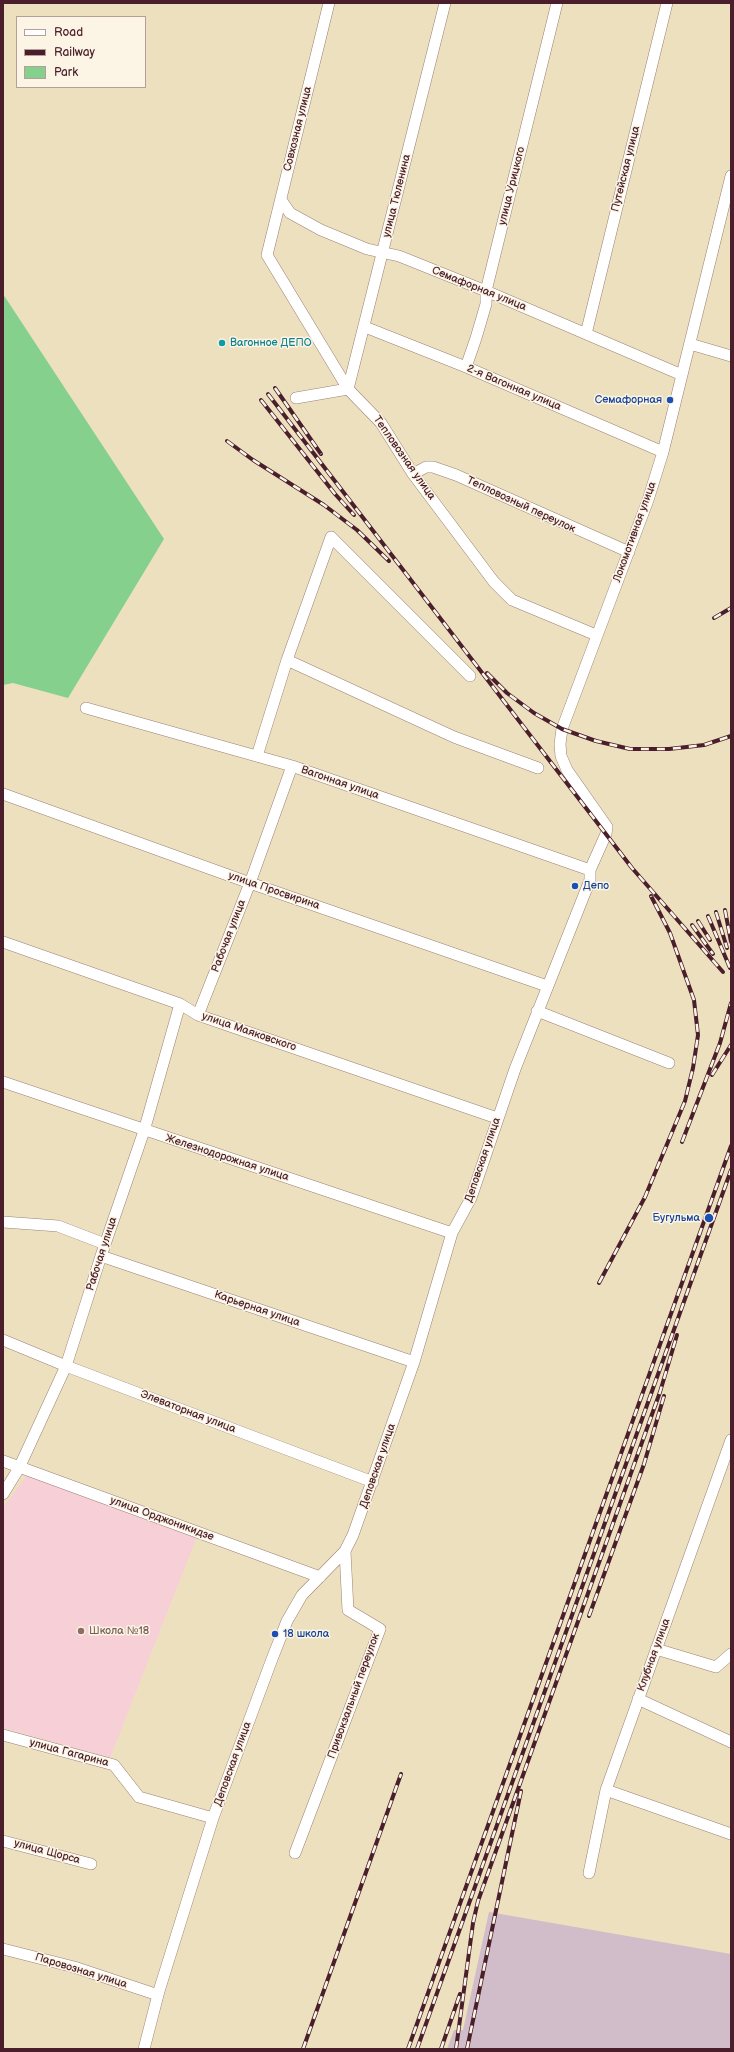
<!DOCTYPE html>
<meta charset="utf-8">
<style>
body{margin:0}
#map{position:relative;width:734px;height:2052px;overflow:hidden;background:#ede0bf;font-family:"Balsamiq Sans",sans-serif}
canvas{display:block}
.frame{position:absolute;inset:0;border:4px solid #4a1f2b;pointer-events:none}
.legend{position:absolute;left:16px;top:16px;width:130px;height:72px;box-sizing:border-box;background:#fcf5e5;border:1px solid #b59f9b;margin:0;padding:5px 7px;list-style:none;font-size:12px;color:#4a1f2b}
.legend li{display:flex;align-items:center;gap:8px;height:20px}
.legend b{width:20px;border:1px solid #b59f9b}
</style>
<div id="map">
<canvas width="734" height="2052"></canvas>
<div class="frame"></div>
<ul class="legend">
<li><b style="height:5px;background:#fff"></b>Road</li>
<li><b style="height:5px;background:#4a1f2b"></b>Railway</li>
<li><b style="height:11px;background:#85d08d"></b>Park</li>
</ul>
</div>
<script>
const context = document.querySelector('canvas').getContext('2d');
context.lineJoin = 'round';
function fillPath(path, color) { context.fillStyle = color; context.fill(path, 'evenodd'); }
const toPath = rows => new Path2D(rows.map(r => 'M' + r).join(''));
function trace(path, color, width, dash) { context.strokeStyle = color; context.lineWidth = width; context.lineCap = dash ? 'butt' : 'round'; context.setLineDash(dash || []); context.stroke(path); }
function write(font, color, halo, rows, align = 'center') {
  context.font = font + ' "Balsamiq Sans",sans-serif'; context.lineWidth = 3; context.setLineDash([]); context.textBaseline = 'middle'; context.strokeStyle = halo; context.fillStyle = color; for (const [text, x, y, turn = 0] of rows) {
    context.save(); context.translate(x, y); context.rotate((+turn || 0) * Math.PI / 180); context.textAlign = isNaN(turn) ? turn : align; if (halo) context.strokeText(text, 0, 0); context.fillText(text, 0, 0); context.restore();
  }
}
const built = toPath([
 [30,1471,198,1534,110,1758,3,1728,3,1508]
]);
const industrial = toPath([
 [489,1912,731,1954,731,2049,447,2049,454,2030,463,2030]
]);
const green = toPath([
 [3,294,164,539,68,698,13,683,3,685]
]);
const minor = toPath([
 [329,3,267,255,348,389,381,423,413,474,494,582,512,600,596,635],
 [281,200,290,213,321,230,367,249,399,256,486,291,682,375],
 [365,327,466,367,663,452],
 [586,334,667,3],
 [690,344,731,356],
 [466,367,476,338,486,304,486,291,557,3],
 [296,398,348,389,445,3],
 [413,474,426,467,433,467,456,475,629,552],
 [287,660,331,537,470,676],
 [86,708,292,766,590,870],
 [257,756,287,660,454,737,538,768],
 [3,794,250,883,547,986],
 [3,942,180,1004,198,1015,497,1118],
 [537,1011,669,1063],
 [198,1015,250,883,292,766],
 [3,1082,452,1233],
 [3,1222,58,1226,105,1244],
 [101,1256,414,1362],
 [3,1340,66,1366,373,1482],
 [3,1461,320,1577],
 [3,1494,19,1468,66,1366,101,1256,144,1131,180,1004],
 [656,1649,716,1667,731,1654],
 [638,1699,731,1742],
 [3,1735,114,1765,139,1797,213,1818],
 [606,1790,731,1834],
 [3,1841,91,1864],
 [295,1853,380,1629,348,1610,345,1551],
 [589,1873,606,1790,731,1440],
 [3,1949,74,1967,158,1995],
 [144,2049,159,1991,213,1818,272,1659,287,1621,302,1595,345,1551,353,1535,414,1362,452,1233,471,1198,515,1069,590,880,590,870,606,834,607,827,567,770,561,756,560,744,562,729,648,500,663,452,731,176]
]);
const rail = toPath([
 [275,388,321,454],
 [268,394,632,868,723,972],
 [261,400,335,494,354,515],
 [227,441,253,460,324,505,357,530,389,561],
 [714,618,731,608],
 [487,673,507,693,534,713,562,729,596,741,630,749,669,749,704,745,731,736],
 [725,910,731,942],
 [716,912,727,948],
 [708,916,730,968],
 [698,921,710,940],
 [692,925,713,954],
 [712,1075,731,1045],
 [682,1142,720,1043,731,1003],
 [599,1283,645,1197,685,1101,693,1068,698,1035,694,1000,670,933,651,896],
 [589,1616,644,1464,664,1396],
 [303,2049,401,1774],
 [408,2049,731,1146],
 [417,2049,731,1170],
 [441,2049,460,1994],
 [456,2049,473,1923,478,1901,660,1392,677,1335],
 [467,2049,521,1791]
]);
const markers = [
 [222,343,4,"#0f9aa8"],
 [670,400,4,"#1a4fb4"],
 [575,886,4,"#1a4fb4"],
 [709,1218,5,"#1a4fb4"],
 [81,1631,4,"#8d6e63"],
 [275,1634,4,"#1a4fb4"]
];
const streetNames = [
 ["Совхозная улица",298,129,-76],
 ["Путейская улица",626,169,-76],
 ["улица Урицкого",512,186,-76],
 ["улица Тюленина",397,196,-76],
 ["Семафорная улица",479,289,22],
 ["2-я Вагонная улица",514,388,23],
 ["Тепловозная улица",404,458,55],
 ["Тепловозный переулок",521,505,25],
 ["Локомотивная улица",635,532,-70],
 ["Вагонная улица",340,783,19],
 ["улица Просвирина",274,891,19],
 ["Рабочая улица",229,936,-69],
 ["улица Маяковского",249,1032,19],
 ["Железнодорожная улица",227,1158,18],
 ["Деповская улица",483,1160,-71],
 ["Рабочая улица",102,1254,-72],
 ["Карьерная улица",257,1309,19],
 ["Элеваторная улица",188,1412,21],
 ["Деповская улица",378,1466,-71],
 ["улица Орджоникидзе",162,1519,20],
 ["Клубная улица",654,1655,-70],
 ["Привокзальный переулок",354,1696,-70],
 ["улица Гагарина",69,1753,15],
 ["Деповская улица",233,1764,-70],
 ["улица Щорса",47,1852,15],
 ["Паровозная улица",81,1971,17]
];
const cultureNames = [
 ["Вагонное ДЕПО",230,343]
];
const transitNames = [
 ["Семафорная",662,400],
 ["Депо",583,886,"left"],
 ["Бугульма",700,1218],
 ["18 школа",283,1634,"left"]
];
const educationNames = [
 ["Школа №18",89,1631]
];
fillPath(built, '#f6cfd7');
fillPath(industrial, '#d1bdc9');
fillPath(green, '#85d08d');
trace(minor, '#9c8075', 12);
trace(minor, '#fff', 11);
trace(rail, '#4a1f2b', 4);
trace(rail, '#fcf5e5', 2.5, [8]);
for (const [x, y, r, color] of markers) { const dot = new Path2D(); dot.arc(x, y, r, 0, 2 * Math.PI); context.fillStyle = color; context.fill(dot); trace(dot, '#fcf5e5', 1.5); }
write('11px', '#4a1f2b', '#fcf5e5', streetNames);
write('11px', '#0d838f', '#fcf5e5', cultureNames, 'left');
write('11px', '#164399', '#fcf5e5', transitNames, 'right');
write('11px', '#785e54', '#fcf5e5', educationNames, 'left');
</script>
